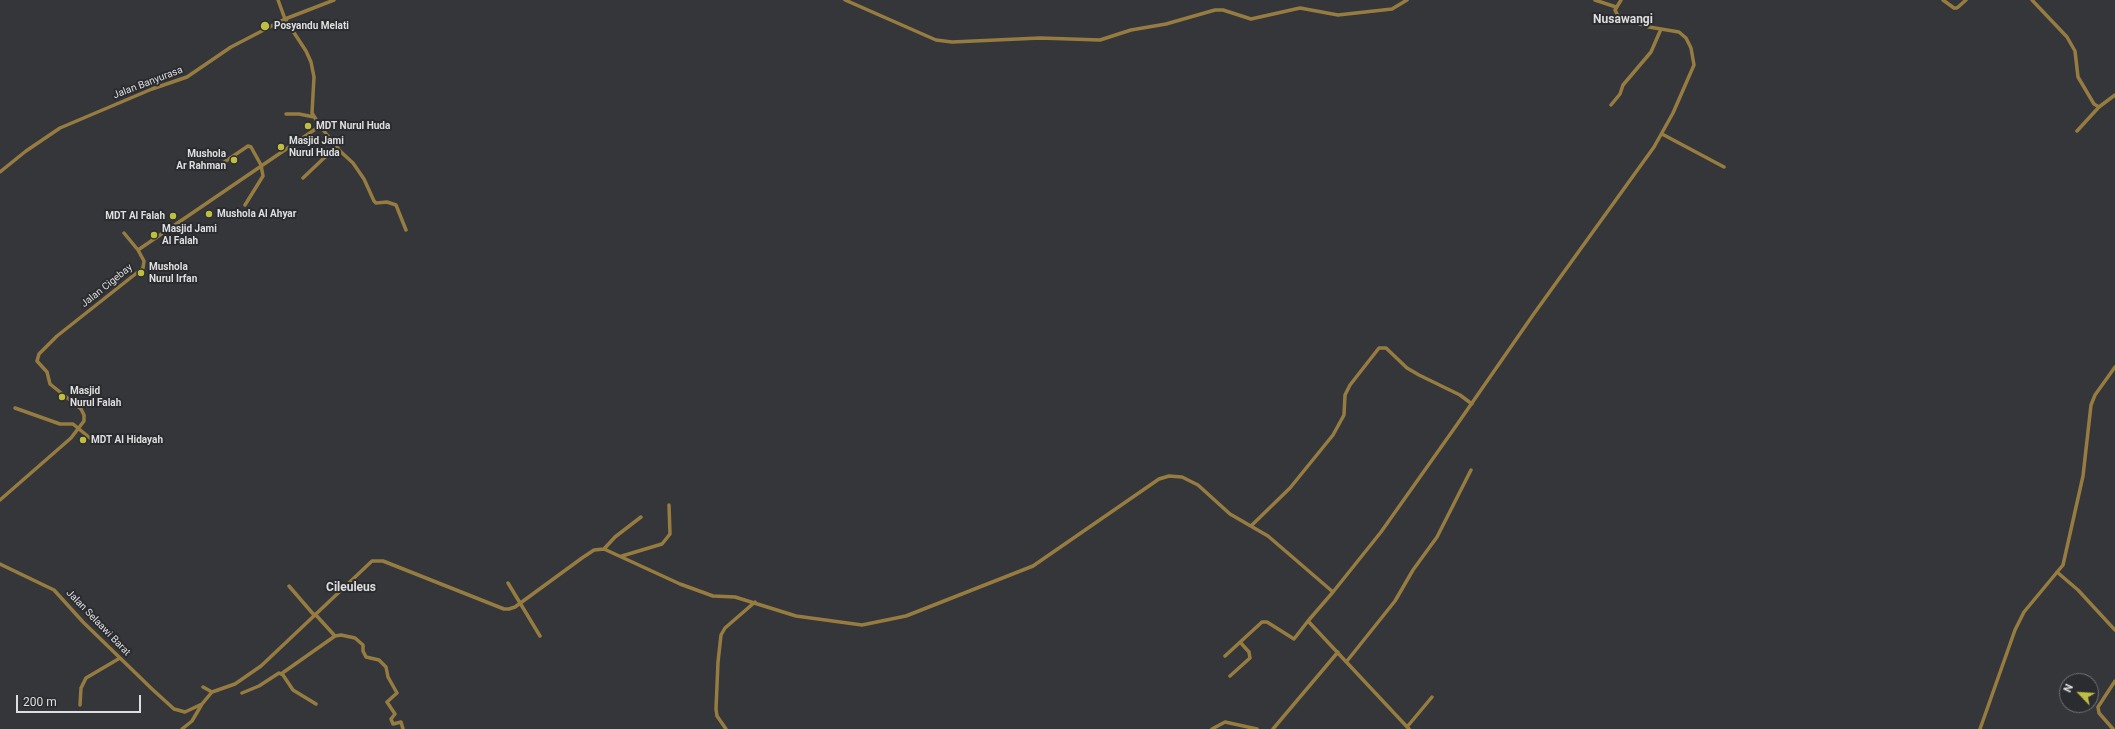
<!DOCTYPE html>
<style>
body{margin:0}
#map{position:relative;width:2115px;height:729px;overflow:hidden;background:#353639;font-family:Roboto,sans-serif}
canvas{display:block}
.north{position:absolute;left:2059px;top:673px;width:40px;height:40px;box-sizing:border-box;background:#2b2c2f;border:1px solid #737376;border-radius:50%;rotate:295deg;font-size:11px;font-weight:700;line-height:16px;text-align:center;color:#dedee0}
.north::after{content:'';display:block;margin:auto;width:14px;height:18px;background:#bebf42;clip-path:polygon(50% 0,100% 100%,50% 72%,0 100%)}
.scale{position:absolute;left:16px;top:695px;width:125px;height:18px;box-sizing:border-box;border:2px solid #dedee0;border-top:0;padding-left:5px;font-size:12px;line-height:14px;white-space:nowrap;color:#dedee0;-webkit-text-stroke:3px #2b2c2f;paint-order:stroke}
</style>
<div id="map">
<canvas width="2115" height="729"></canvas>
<div class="north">N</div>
<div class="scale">200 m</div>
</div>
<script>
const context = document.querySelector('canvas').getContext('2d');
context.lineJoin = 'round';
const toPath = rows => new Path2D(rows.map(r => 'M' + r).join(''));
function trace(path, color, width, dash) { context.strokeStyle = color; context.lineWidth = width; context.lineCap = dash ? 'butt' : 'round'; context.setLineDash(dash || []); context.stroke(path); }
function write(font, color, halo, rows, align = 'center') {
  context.font = font + ' Roboto,sans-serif'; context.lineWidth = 4; context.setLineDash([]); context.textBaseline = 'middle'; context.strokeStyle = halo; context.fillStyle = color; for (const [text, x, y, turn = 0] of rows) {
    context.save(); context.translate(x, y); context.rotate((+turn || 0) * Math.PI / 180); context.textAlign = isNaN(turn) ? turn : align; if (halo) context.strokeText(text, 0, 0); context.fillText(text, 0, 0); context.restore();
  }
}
const minor = toPath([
 [845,0,936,40,952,42,1040,38,1100,40,1131,30,1166,24,1215,10,1223,10,1251,19,1300,8,1338,15,1392,9,1407,0],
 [1595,0,1616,7],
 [1943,0,1954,8,1957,8,1966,0],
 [2032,0,2067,37,2075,51,2078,77,2094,104,2099,107,2115,95],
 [1611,105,1620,94,1623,85,1651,52,1661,29],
 [286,114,299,114,314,117],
 [320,126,340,151,353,163,364,179,374,201,376,203,387,202,396,205,406,230],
 [2077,131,2099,107],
 [1662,134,1724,167],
 [214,169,248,146,251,147,261,165,263,176,245,205],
 [0,172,26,151,60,128,152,89,187,77,231,47,285,19,334,0],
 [303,178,324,158,338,148],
 [124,233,138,250],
 [15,408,60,424,73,424,96,443],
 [0,500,71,438,84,421,84,415,81,409,50,384,47,372,37,361,39,354,57,336,143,268,144,261,138,250,320,126,312,113,314,77,311,62,306,51,285,19,278,0],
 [1252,525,1290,488,1333,435,1344,415,1345,395,1350,385,1379,348,1386,348,1407,368,1419,375,1460,395,1472,404],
 [604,549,615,537,641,517],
 [622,556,662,544,670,534,669,505],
 [0,564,54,590,83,622,152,689,174,709,185,712,202,704,212,692,235,684,261,666,372,561,383,561,504,609,509,609,515,607,582,558,594,550,604,549,680,584,713,596,735,597,796,616,862,625,906,616,1033,566,1159,479,1169,476,1182,477,1198,485,1230,514,1268,536,1333,592,1381,532,1456,426,1533,315,1654,147,1673,113,1694,65,1691,48,1686,38,1679,32,1649,27,1618,16,1615,10,1621,0],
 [2057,572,2078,590,2115,630],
 [508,583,540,636],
 [289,586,314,615],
 [1333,592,1308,621,1409,729],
 [315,614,335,636],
 [1225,656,1262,622,1267,622,1294,639,1308,621],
 [1347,661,1395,601,1413,570,1437,537,1471,470],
 [281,674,335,636,341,635,355,638,363,645,363,651,366,657,379,660,386,667,388,677,397,693,387,702,395,714,391,719,393,724,401,722,403,729],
 [1230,676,1250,658,1249,652,1240,642],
 [203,687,212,692],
 [242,693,259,686,279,673,283,675,293,690,316,704],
 [80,705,81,688,86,678,120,658],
 [1407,727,1432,697],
 [182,729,192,721,202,704],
 [726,729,717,716,716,709,718,662,721,635,725,628,755,602],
 [1212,729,1225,722,1257,729],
 [1273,729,1338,652],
 [1980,729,2015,630,2024,612,2063,565,2083,476,2091,405,2095,395,2115,367],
 [2113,729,2099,713,2098,707,2115,681]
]);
const markers = [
 [265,26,5,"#bebf42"],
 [308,126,4,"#bebf42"],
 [281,147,4,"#bebf42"],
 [234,160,4,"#bebf42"],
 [209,214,4,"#bebf42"],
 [173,216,4,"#bebf42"],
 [154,235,4,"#bebf42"],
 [141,273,4,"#bebf42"],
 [62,397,4,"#bebf42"],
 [83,440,4,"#bebf42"]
];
const poiNames = [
 ["Posyandu Melati",274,26],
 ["MDT Nurul Huda",316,126],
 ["Masjid Jami",289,141],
 ["Nurul Huda",289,153],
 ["Mushola",226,154,"right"],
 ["Ar Rahman",226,166,"right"],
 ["Mushola Al Ahyar",217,214],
 ["MDT Al Falah",165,216,"right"],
 ["Masjid Jami",162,229],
 ["Al Falah",162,241],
 ["Mushola",149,267],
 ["Nurul Irfan",149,279],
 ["Masjid",70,391],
 ["Nurul Falah",70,403],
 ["MDT Al Hidayah",91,440]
];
const streetNames = [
 ["Jalan Banyurasa",148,83,-21],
 ["Jalan Cigebay",107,286,-39],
 ["Jalan Selaawi Barat",98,623,46]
];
const quarterNames = [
 ["Nusawangi",1623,20],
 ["Cileuleus",351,588]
];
trace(minor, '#967c41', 3.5);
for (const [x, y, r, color] of markers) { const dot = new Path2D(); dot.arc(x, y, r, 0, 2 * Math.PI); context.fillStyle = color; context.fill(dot); trace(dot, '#2b2c2f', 1.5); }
write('bold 10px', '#dedee0', '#2b2c2f', poiNames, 'left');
write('10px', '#dedee0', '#2b2c2f', streetNames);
write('bold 12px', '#dedee0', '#2b2c2f', quarterNames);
</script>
